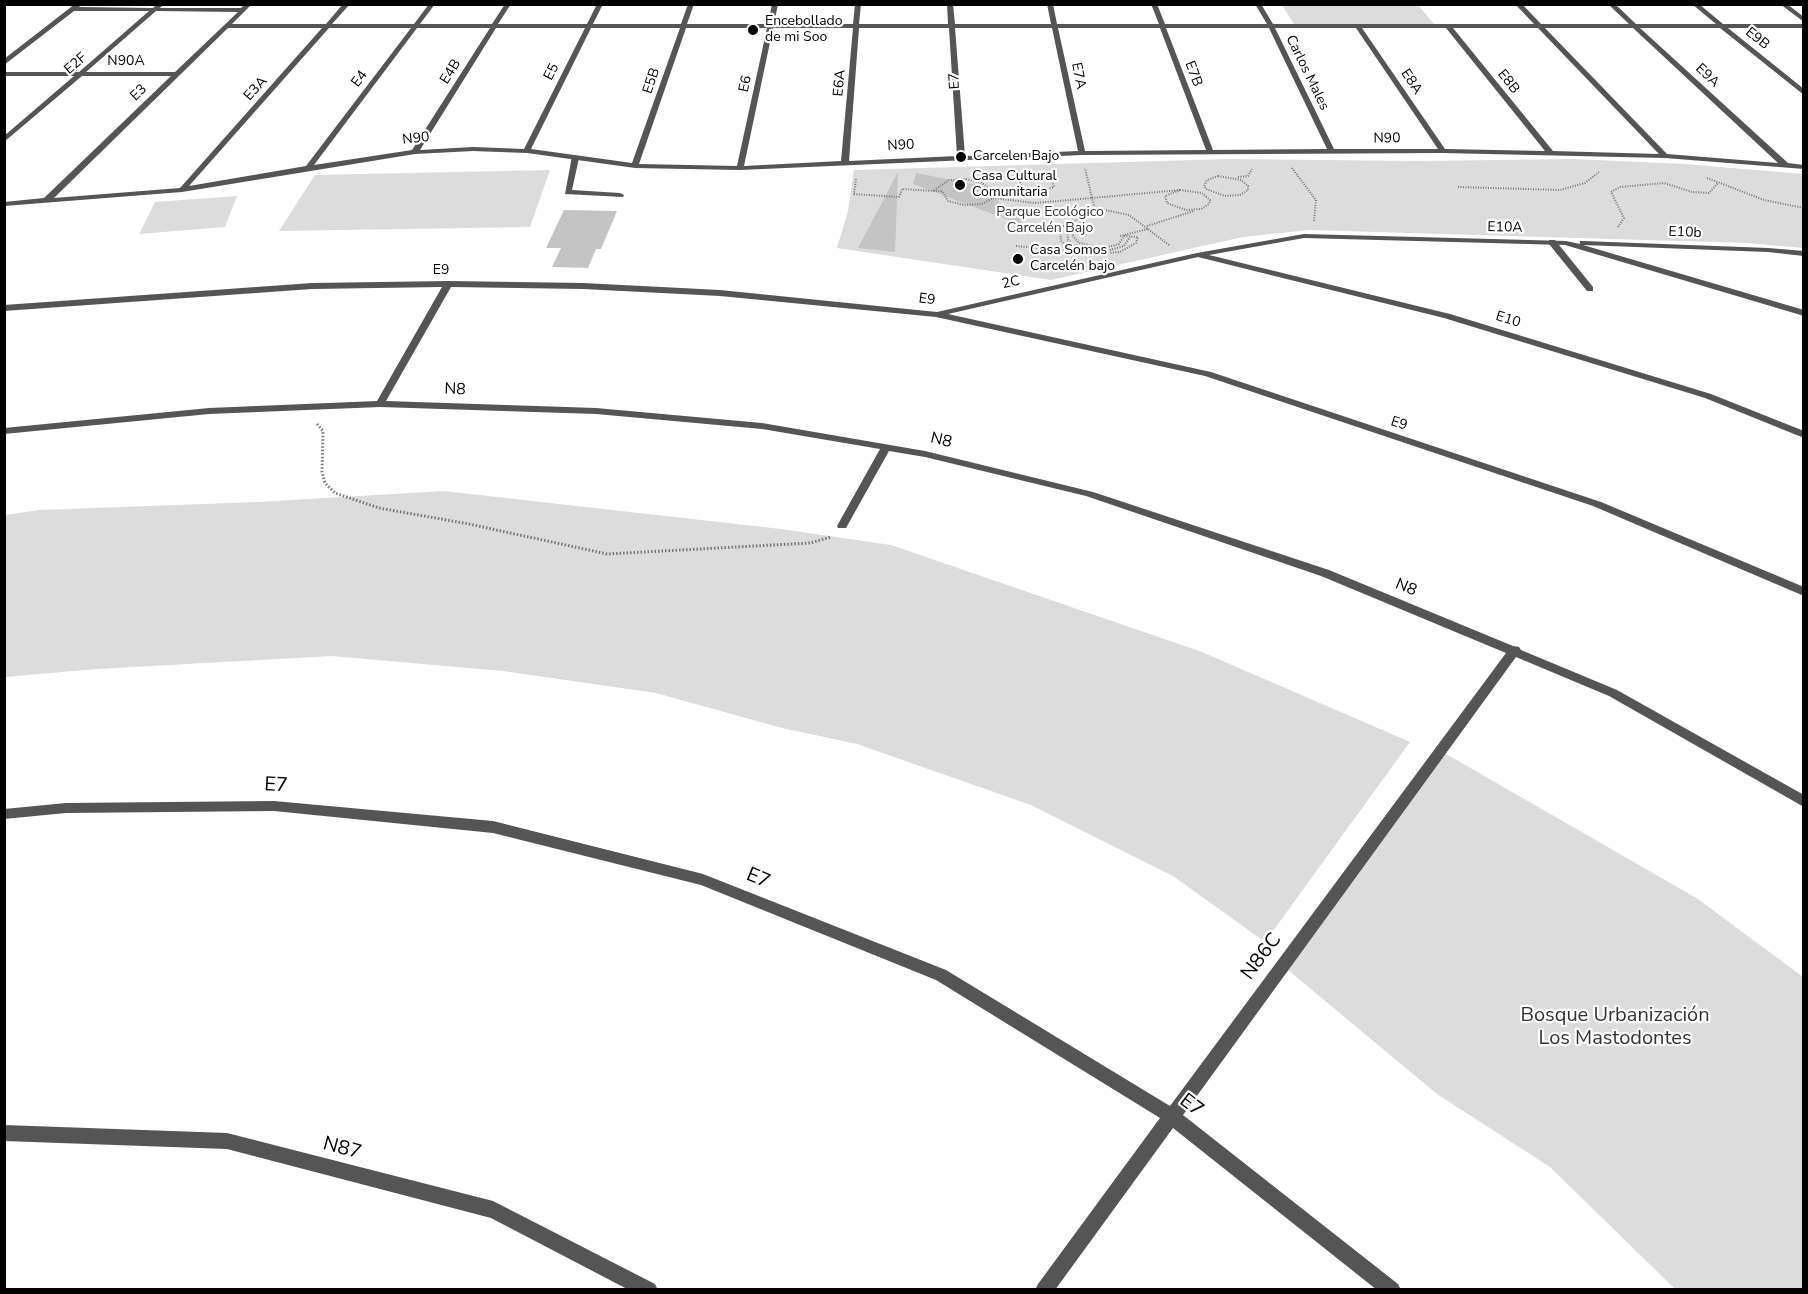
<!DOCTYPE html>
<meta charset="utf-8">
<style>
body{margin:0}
#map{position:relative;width:1808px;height:1294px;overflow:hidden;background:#fff;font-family:"Nunito Sans",sans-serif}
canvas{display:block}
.frame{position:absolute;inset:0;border:6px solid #000;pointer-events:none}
</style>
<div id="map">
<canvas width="1808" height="1294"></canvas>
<div class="frame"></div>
</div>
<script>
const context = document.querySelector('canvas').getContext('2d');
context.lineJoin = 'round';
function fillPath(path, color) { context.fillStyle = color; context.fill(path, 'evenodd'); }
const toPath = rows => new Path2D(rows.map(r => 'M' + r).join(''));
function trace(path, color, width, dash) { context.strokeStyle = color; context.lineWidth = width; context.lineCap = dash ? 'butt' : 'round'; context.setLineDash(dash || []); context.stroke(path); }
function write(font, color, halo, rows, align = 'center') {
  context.font = font + ' "Nunito Sans",sans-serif'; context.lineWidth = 4.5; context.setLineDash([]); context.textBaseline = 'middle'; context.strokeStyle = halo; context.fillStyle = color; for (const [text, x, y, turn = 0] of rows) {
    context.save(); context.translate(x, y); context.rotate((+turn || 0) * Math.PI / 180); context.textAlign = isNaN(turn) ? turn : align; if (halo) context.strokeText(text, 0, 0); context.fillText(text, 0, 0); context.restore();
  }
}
const green = toPath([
 [1282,5,1418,5,1434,24,1294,24],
 [1228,159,1419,161,1574,159,1685,164,1803,174,1803,248,1746,243,1309,230,1243,237,1051,280,837,248,848,211,854,170],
 [550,170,530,227,279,231,315,175],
 [237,196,225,227,139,234,155,202],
 [444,491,781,529,891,545,1202,652,1410,742,1265,942,1173,876,1031,805,857,744,782,728,656,693,503,671,332,656,97,669,5,677,5,515,39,510,258,502],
 [1441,751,1698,899,1803,977,1803,1289,1675,1289,1550,1167,1437,1094,1282,965]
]);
const building = toPath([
 [898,172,895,252,858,248],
 [916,173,978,185,1022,220,1019,224,913,184],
 [564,210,617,211,601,249,596,249,588,268,552,267,561,248,546,248]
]);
const pathFar1 = toPath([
 [1292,168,1316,200,1314,221],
 [1218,176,1241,180,1248,186,1248,190,1240,195,1225,196,1206,189,1204,186,1207,180,1218,176],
 [1035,177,1052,181,1054,187,1039,192,1022,188,1020,182,1035,177],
 [1238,177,1248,176,1252,169],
 [1707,178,1764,200,1804,208],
 [856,179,854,194,899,197,902,189,933,191],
 [966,179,982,183,987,187,987,191,996,191,993,198,982,204,964,205,948,201,942,191,933,191,949,180,966,179],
 [1458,187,1560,190,1585,183,1599,172],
 [1180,190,1202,193,1210,200,1209,204,1201,209,1186,210,1167,203,1165,196,1180,190],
 [993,198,1035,203,1092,198,1085,168],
 [1084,216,1086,223,1077,227,1072,235,1079,243,1104,248,1119,244,1124,236,1138,237,1136,243,1120,252,1093,254,1069,247,1061,241,1060,228,1084,216],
 [1085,220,1067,230,1068,240,1074,245,1106,251,1124,246,1130,237],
 [1147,226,1194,211],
 [1618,227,1624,218,1611,192,1620,187,1664,183,1692,192,1709,193,1718,183],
 [1120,236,1148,229],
 [1169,245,1129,215,1095,208,1092,198,1180,190],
 [1016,246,1075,251]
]);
const path = toPath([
 [317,424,323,431,322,472,325,483,335,493,379,508,469,524,607,554,810,543,831,537]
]);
const service = toPath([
 [572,156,579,158,572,190,620,193,624,195,623,197,565,194,572,156],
 [1549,240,1555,240,1593,287,1593,291,1587,291,1549,244,1549,240]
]);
const minor = toPath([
 [75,4,82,4,79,7,153,8,157,4,164,4,160,8,241,8,245,4,252,4,232,24,326,24,343,4,350,4,332,24,414,24,429,4,435,4,420,24,492,24,505,4,511,4,498,24,587,24,597,4,603,4,593,24,681,24,688,4,694,4,687,24,768,24,772,4,778,4,774,24,853,24,855,4,861,4,859,24,948,24,947,4,953,4,955,24,1051,24,1047,4,1053,4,1057,24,1159,24,1151,4,1157,4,1165,24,1267,24,1255,4,1261,4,1273,24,1534,24,1515,4,1522,4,1541,24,1629,24,1608,4,1615,4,1636,24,1716,24,1692,4,1699,4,1723,24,1804,24,1804,28,1728,28,1804,89,1804,95,1720,28,1640,28,1788,163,1804,165,1804,169,1665,158,1443,153,1082,155,740,170,635,168,527,153,473,151,415,154,182,192,4,206,4,202,44,198,171,76,82,76,4,142,4,136,74,76,4,76,4,72,79,72,149,11,74,11,4,65,4,59,75,4],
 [156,11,238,12,175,72,86,72,156,11],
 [228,28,322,28,180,188,54,198,228,28],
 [329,28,411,28,306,166,189,186,329,28],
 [417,28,490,28,412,150,314,165,417,28],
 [496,28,585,28,524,149,473,147,420,150,496,28],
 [591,28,680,28,632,163,531,149,591,28],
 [686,28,767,28,737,166,639,164,686,28],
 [773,28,853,28,841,161,744,166,773,28],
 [859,28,949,28,957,156,849,161,859,28],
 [955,28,1052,28,1078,151,965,156,955,28],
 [1058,28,1160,28,1206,150,1085,151,1058,28],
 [1166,28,1269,28,1327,149,1213,150,1166,28],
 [1275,28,1356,28,1438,149,1334,149,1275,28],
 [1362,28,1446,28,1545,151,1445,149,1362,28],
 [1453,28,1538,28,1659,154,1553,151,1453,28],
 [1545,28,1633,28,1778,163,1667,154,1545,28],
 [1780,4,1787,4,1804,17,1804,22,1780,4],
 [1304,234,1566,241,1580,244,1580,241,1583,241,1768,248,1804,251,1804,256,1768,252,1583,245,1804,310,1804,316,1565,245,1304,238,1209,255,1450,314,1711,394,1804,431,1804,438,1705,398,1444,318,1198,257,948,314,1211,372,1601,502,1804,587,1804,596,1593,506,1205,376,936,317,720,296,583,289,451,287,386,401,596,408,762,423,925,451,1093,492,1329,570,1513,646,1519,647,1521,650,1617,690,1804,795,1804,807,1609,696,1516,657,1183,1115,1398,1284,1401,1290,1377,1290,1173,1128,1055,1290,1035,1290,1038,1284,1160,1118,936,980,701,885,493,833,274,811,66,813,4,819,4,809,66,803,274,801,493,821,703,874,946,970,1170,1106,1506,653,1321,576,1086,496,925,457,889,451,846,528,838,528,837,526,880,449,762,429,596,414,380,407,209,414,4,434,4,428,209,408,377,401,442,287,312,289,4,311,4,305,312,283,448,281,583,283,720,290,937,312,1197,253,1304,234],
 [4,1125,227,1133,493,1201,655,1284,658,1290,629,1290,491,1218,227,1149,4,1141,4,1125]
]);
const markers = [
 [753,30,6,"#000"],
 [961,157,6,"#000"],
 [960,185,6,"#000"],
 [1018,259,6,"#000"]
];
const farPoinames = [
 ["Encebollado",765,22],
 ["de mi Soo",765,38],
 ["Carcelen Bajo",973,157],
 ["Casa Cultural",972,177],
 ["Comunitaria",972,193],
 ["Casa Somos",1030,251],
 ["Carcelén bajo",1030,267]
];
const farStreetnames = [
 ["E9B",1757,39,39],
 ["N90A",126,62],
 ["E2F",76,64,-41],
 ["E4B",451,72,-58],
 ["E5",552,72,-63],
 ["Carlos Males",1307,73,64],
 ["E7B",1193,74,69],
 ["E7A",1078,76,78],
 ["E9A",1707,76,43],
 ["E4",360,79,-53],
 ["E5B",652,81,-71],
 ["E7",955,81,-94],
 ["E8A",1411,82,56],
 ["E8B",1508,82,51],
 ["E6A",840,83,-85],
 ["E6",746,84,-78],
 ["E3A",256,89,-48],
 ["E3",139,93,-44],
 ["N90",416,139,-6],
 ["N90",1387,139,-1],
 ["N90",901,146,-3],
 ["E10A",1505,228,1],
 ["E10b",1685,233,2],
 ["E9",441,271],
 ["2C",1011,283,-13],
 ["E9",927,300,7],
 ["E10",1508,320,17],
 ["E9",1399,424,18]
];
const farParknames = [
 ["Parque Ecológico",1050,213],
 ["Carcelén Bajo",1050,229]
];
const streetNames = [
 ["N8",455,390,2],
 ["N8",941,441,13],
 ["N8",1406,588,22]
];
const nearStreetnames = [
 ["E7",276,786,3],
 ["E7",758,879,22],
 ["N86C",1262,957,-53],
 ["E7",1191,1106,37],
 ["N87",342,1149,15]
];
const nearParknames = [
 ["Bosque Urbanización",1615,1016],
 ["Los Mastodontes",1615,1039]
];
fillPath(green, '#dcdcdc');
fillPath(building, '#c4c4c4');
trace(pathFar1, '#777', 2, [1, 1.5]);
trace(path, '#777', 3, [1.5, 2]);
fillPath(service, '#555');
fillPath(minor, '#555');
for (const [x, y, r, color] of markers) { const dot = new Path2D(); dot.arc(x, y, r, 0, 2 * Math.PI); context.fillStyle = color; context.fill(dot); trace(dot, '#fff', 2); }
write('14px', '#000', '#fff', farPoinames, 'left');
write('14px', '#000', '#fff', farStreetnames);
write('14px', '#333', '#fff', farParknames);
write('16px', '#000', '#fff', streetNames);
write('20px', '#000', '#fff', nearStreetnames);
write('20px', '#333', '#fff', nearParknames);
</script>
